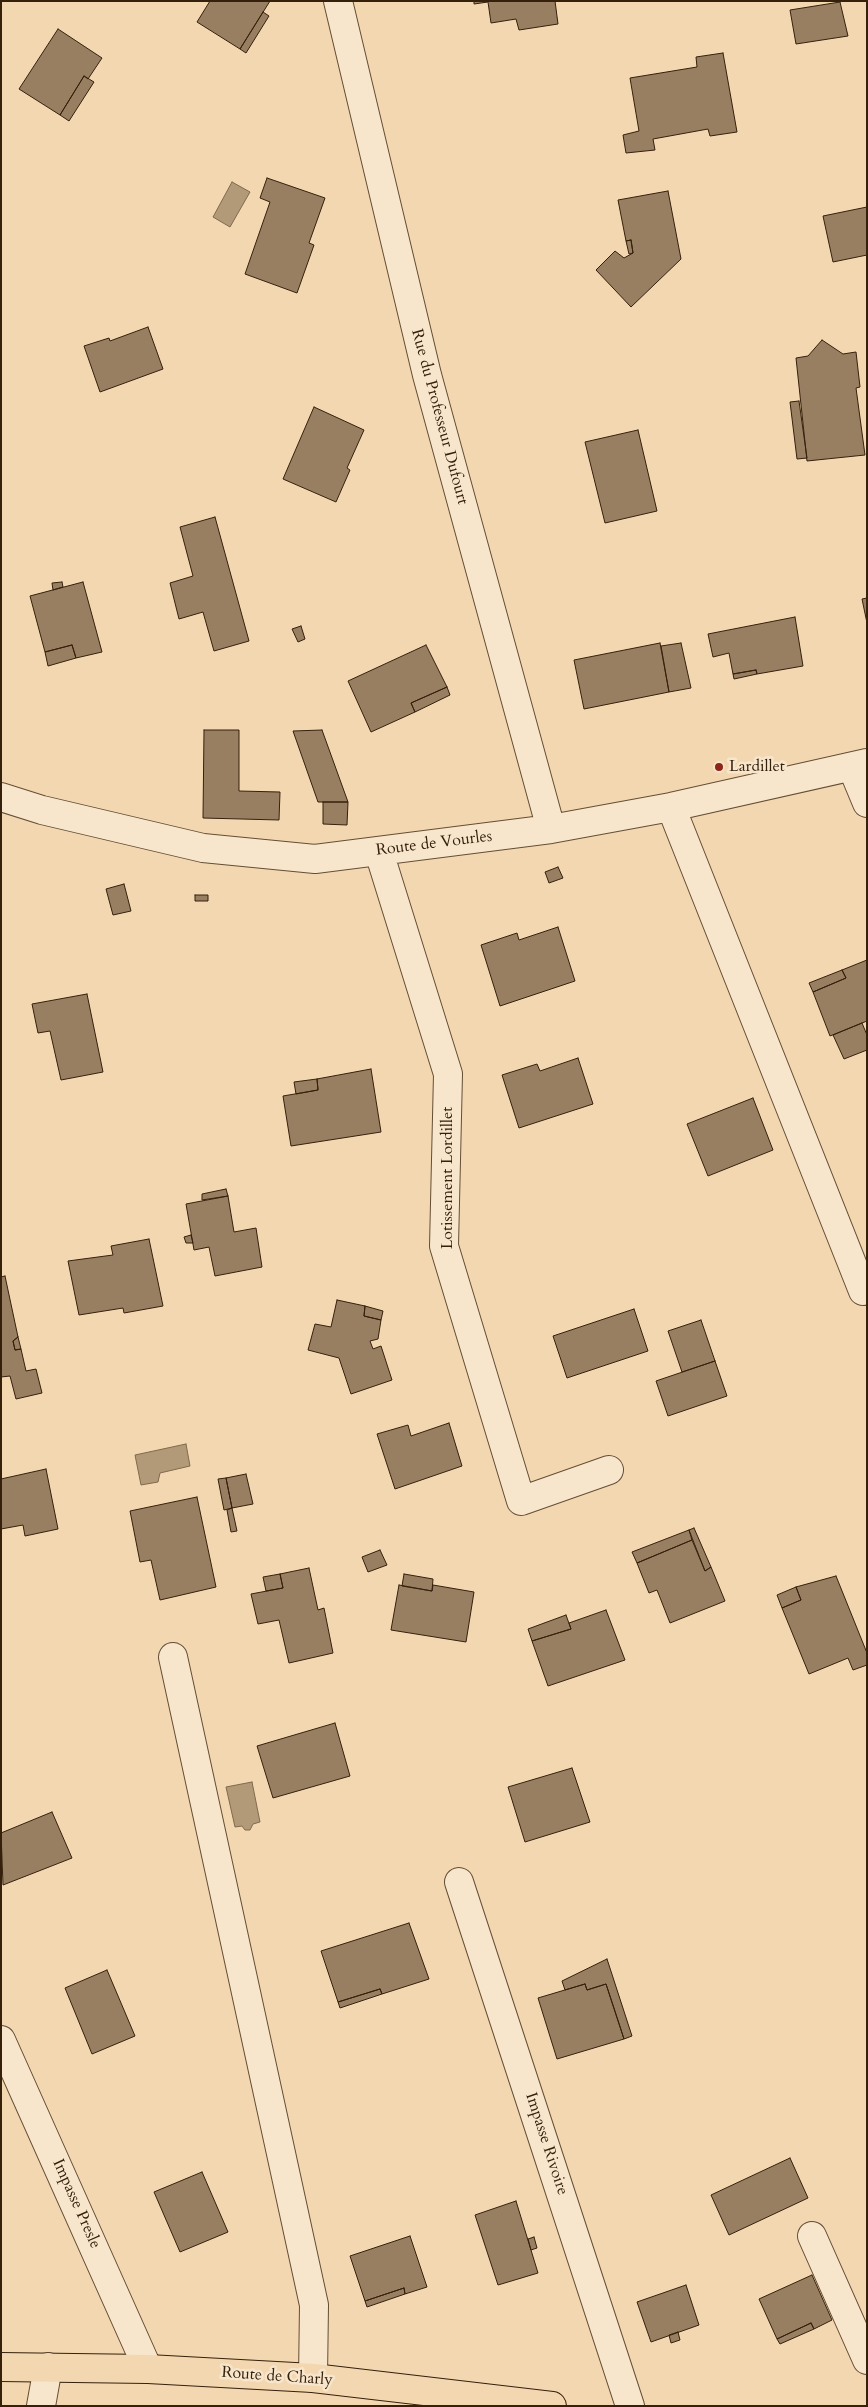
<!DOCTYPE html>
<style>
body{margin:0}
#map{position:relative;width:868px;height:2407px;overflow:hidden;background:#f3d7b0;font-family:Cardo,serif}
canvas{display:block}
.frame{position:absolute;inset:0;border:2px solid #35200c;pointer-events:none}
</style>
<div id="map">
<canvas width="868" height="2407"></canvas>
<div class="frame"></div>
</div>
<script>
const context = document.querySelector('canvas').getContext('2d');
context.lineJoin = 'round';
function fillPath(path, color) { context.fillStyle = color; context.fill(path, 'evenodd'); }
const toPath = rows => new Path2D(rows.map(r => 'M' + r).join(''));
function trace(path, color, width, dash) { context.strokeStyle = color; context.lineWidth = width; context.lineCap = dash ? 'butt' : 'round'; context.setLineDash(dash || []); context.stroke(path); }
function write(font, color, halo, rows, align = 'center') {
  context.font = font + ' Cardo,serif'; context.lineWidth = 5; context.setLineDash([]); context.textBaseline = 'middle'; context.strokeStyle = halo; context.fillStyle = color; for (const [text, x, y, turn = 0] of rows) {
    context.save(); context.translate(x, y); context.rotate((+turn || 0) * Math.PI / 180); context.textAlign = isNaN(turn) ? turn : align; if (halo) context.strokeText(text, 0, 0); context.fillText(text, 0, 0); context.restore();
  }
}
const water = toPath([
 [232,182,250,192,230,227,213,217,232,182],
 [186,1444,190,1466,160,1473,158,1482,141,1485,135,1455,186,1444],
 [252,1782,260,1822,253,1824,250,1830,245,1830,242,1826,235,1827,226,1787,252,1782]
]);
const building = toPath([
 [210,1,270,1,240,49,197,22,210,1],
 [474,1,555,1,558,24,519,30,516,19,491,23,488,2,474,4,474,1],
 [840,2,848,36,796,44,790,10,840,2],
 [263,12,269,16,246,53,240,49,263,12],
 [58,29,102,58,88,79,84,76,60,115,19,89,58,29],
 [723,53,737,132,710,136,708,129,653,139,655,150,626,153,623,135,639,131,630,78,697,67,696,57,723,53],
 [84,76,94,82,69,121,60,115,84,76],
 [267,178,325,198,309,243,314,245,297,293,245,274,270,202,260,198,267,178],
 [668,191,681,259,631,307,596,270,615,251,624,258,633,253,631,240,626,241,618,200,668,191],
 [867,207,867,255,833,262,823,216,867,207],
 [631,240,633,253,629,254,626,241,631,240],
 [148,327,163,369,100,392,84,346,109,338,110,341,148,327],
 [822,340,843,354,856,352,860,387,856,388,865,455,807,461,796,358,808,356,822,340],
 [799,401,807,458,797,459,790,402,799,401],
 [314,407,364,430,347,468,350,470,336,502,283,479,314,407],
 [638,430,657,511,605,523,585,442,638,430],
 [215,517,249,641,214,651,203,612,179,619,170,583,193,576,180,527,215,517],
 [62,582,63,587,53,590,52,583,62,582],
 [83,582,102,652,76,658,72,645,45,652,30,596,83,582],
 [867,598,867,623,862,599,867,598],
 [795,617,803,666,757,674,756,670,733,674,729,653,713,657,708,634,795,617],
 [301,626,305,639,298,642,292,629,301,626],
 [660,643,669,692,584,709,574,660,660,643],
 [681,643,691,688,669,692,661,646,681,643],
 [72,645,76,658,48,666,45,652,72,645],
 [426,645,447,687,411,703,415,712,371,732,348,681,426,645],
 [756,670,757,674,734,679,733,674,756,670],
 [447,687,450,695,415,712,411,703,447,687],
 [204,730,239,730,239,791,280,792,279,820,203,818,204,730],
 [322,730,348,802,318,802,293,731,322,730],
 [323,802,348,802,347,825,323,824,323,802],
 [558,867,563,878,549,883,545,872,558,867],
 [124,884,131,911,113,915,106,889,124,884],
 [195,895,208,895,208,901,195,901,195,895],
 [558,927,575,981,500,1006,481,945,517,933,519,940,558,927],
 [867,960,867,1021,830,1036,813,992,846,978,842,970,867,960],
 [842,970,846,978,813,992,809,983,842,970],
 [87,994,103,1072,61,1080,50,1031,38,1033,32,1004,87,994],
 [862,1023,867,1035,867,1050,844,1059,833,1035,862,1023],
 [578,1058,593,1104,519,1128,502,1075,537,1064,540,1071,578,1058],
 [371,1069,381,1132,291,1146,283,1096,318,1090,317,1079,371,1069],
 [317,1079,318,1090,296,1094,294,1082,317,1079],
 [753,1098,773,1150,708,1176,687,1124,753,1098],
 [226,1189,228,1196,202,1200,202,1194,226,1189],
 [228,1196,234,1232,256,1228,262,1267,215,1276,209,1247,194,1250,186,1204,228,1196],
 [191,1235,193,1243,186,1243,184,1237,191,1235],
 [149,1239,163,1306,124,1313,123,1308,79,1315,68,1261,113,1255,111,1246,149,1239],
 [5,1276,18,1337,13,1341,15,1350,21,1349,26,1371,36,1369,42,1393,16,1399,10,1376,1,1377,1,1277,5,1276],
 [337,1300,365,1306,364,1316,381,1320,378,1339,370,1341,373,1349,381,1346,392,1380,351,1394,339,1358,308,1350,315,1324,331,1327,337,1300],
 [365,1306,383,1311,381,1320,364,1316,365,1306],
 [634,1309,648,1351,567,1378,553,1336,634,1309],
 [701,1320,715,1361,682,1372,668,1331,701,1320],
 [18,1337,21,1349,15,1350,13,1341,18,1337],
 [715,1361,727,1396,668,1416,656,1381,715,1361],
 [449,1423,462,1466,395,1489,377,1434,408,1425,411,1436,449,1423],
 [46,1469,58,1529,25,1536,23,1525,1,1529,1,1479,46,1469],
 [246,1474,253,1504,232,1508,226,1478,246,1474],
 [226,1478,232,1508,224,1510,218,1479,226,1478],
 [197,1497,216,1587,160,1600,151,1560,140,1562,130,1511,197,1497],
 [232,1508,237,1531,231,1532,227,1510,232,1508],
 [694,1528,711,1567,705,1571,689,1530,694,1528],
 [689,1530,692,1540,637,1563,632,1552,689,1530],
 [692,1540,705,1571,711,1567,725,1601,670,1623,657,1590,649,1593,637,1563,692,1540],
 [380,1550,387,1565,368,1572,362,1557,380,1550],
 [309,1568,318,1610,324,1608,333,1653,289,1663,279,1620,258,1624,251,1594,283,1588,280,1574,309,1568],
 [280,1574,283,1588,266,1591,263,1577,280,1574],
 [404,1574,433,1579,432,1591,402,1586,404,1574],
 [836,1576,867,1653,867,1665,853,1670,848,1658,809,1674,782,1608,801,1600,796,1587,836,1576],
 [399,1585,432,1591,433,1585,474,1592,466,1642,391,1630,399,1585],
 [796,1587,801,1600,782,1608,777,1595,796,1587],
 [606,1610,625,1660,548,1686,532,1641,571,1629,569,1623,606,1610],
 [566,1615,571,1629,532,1641,528,1629,566,1615],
 [335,1723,350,1776,273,1798,257,1746,335,1723],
 [572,1768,590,1822,525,1842,508,1787,572,1768],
 [52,1812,72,1858,3,1885,1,1833,52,1812],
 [409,1923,429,1979,382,1994,380,1989,338,2002,321,1951,409,1923],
 [607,1959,632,2036,624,2039,606,1984,587,1990,585,1984,565,1990,562,1981,607,1959],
 [107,1970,135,2036,92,2054,65,1988,107,1970],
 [585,1984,587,1990,606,1984,624,2039,557,2059,538,1998,585,1984],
 [380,1989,382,1994,340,2008,338,2002,380,1989],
 [790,2158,808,2198,729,2235,711,2195,790,2158],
 [202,2172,228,2232,180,2252,154,2192,202,2172],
 [516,2201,538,2273,498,2285,475,2215,516,2201],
 [410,2236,427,2287,405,2294,404,2288,365,2301,350,2256,410,2236],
 [534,2237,537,2248,531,2250,528,2239,534,2237],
 [812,2275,832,2320,814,2329,811,2323,777,2339,759,2299,812,2275],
 [686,2285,699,2325,651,2342,637,2302,686,2285],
 [404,2288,405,2294,367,2307,365,2301,404,2288],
 [811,2323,814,2329,780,2344,777,2339,811,2323],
 [678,2332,680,2340,671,2343,669,2335,678,2332]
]);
const minor = toPath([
 [338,1,427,375,551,829],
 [852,767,867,803],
 [1,797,42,810,203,848,315,859,551,829,671,807,867,763],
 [671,807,863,1291],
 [379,852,448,1074,444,1246,521,1501,609,1470],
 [173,1657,314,2305,313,2378],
 [459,1882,630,2406],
 [1,2040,148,2369],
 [812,2236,867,2360],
 [41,2406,48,2367]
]);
const major = toPath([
 [1,2367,148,2369,313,2378,552,2406]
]);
const markers = [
 [719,767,5,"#8f2418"]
];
const streetNames = [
 ["Rue du Professeur Dufourt",439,417,75],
 ["Route de Vourles",434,844,-7],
 ["Lotissement Lordillet",448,1178,-90],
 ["Impasse Rivoire",546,2144,72],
 ["Impasse Presle",76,2204,66],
 ["Route de Charly",277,2377,4]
];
const poiNames = [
 ["Lardillet",729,767]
];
fillPath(water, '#b29978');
trace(water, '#80694d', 1);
fillPath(building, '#987f61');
trace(building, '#35200c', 1);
trace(minor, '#644e35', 30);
trace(major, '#35200c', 30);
trace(minor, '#f7e5cc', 28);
trace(major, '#f3d7b0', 28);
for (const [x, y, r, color] of markers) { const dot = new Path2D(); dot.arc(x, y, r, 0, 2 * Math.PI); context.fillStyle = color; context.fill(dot); trace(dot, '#f7e5cc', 2); }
write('16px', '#35200c', '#f7e5cc', streetNames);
write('16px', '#35200c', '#f7e5cc', poiNames, 'left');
</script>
